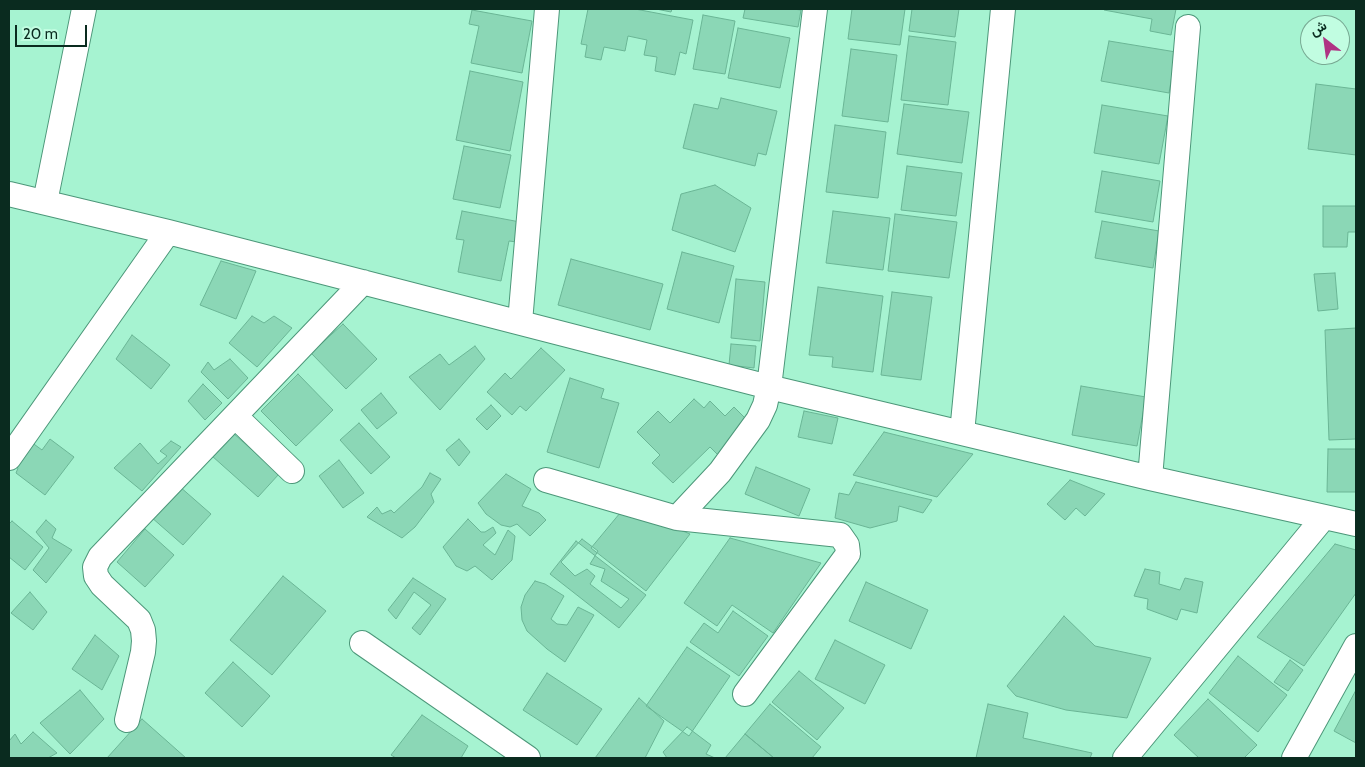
<!DOCTYPE html>
<meta charset="utf-8">
<style>
body{margin:0}
#map{position:relative;width:1365px;height:767px;overflow:hidden;background:#a6f3d1;font-family:Cabin,Vazirmatn,sans-serif}
canvas{display:block}
.frame{position:absolute;inset:0;border:10px solid #0a2b1f;pointer-events:none}
.north{position:absolute;left:1300px;top:15px;width:50px;height:50px;box-sizing:border-box;background:#c1fde1;border:1px solid #78a993;border-radius:50%;rotate:330deg;font-size:14px;font-weight:700;line-height:20px;text-align:center;color:#0a2b1f}
.north::after{content:'';display:block;margin:auto;width:18px;height:22px;background:#af3383;clip-path:polygon(50% 0,100% 100%,50% 72%,0 100%)}
.scale{position:absolute;left:15px;top:25px;width:72px;height:22px;box-sizing:border-box;border:2px solid #0a2b1f;border-top:0;padding-left:6px;font-size:15px;line-height:18px;white-space:nowrap;color:#0a2b1f;-webkit-text-stroke:4px #c1fde1;paint-order:stroke}
</style>
<div id="map">
<canvas width="1365" height="767"></canvas>
<div class="frame"></div>
<div class="north">ش</div>
<div class="scale">20 m</div>
</div>
<script>
const context = document.querySelector('canvas').getContext('2d');
context.lineJoin = 'round';
function fillPath(path, color) { context.fillStyle = color; context.fill(path, 'evenodd'); }
const toPath = rows => new Path2D(rows.map(r => 'M' + r).join(''));
function trace(path, color, width, dash) { context.strokeStyle = color; context.lineWidth = width; context.lineCap = dash ? 'butt' : 'round'; context.setLineDash(dash || []); context.stroke(path); }
const building = toPath([
 [588,9,635,9,693,20,686,54,680,52,675,75,655,71,657,57,644,55,647,40,628,36,625,51,604,47,601,60,585,57,587,45,581,44,588,9],
 [656,9,672,9,671,12,656,9],
 [745,9,793,9,801,10,798,27,743,18,745,9],
 [852,9,905,9,900,45,848,39,852,9],
 [912,9,959,9,955,37,909,31,912,9],
 [1104,9,1176,9,1171,35,1150,31,1152,19,1104,10,1104,9],
 [472,10,532,21,522,73,471,63,479,26,469,24,472,10],
 [703,15,735,21,725,74,693,69,703,15],
 [738,28,790,38,780,88,728,78,738,28],
 [909,36,956,42,948,105,901,100,909,36],
 [1109,41,1176,52,1169,93,1101,81,1109,41],
 [851,49,897,55,888,122,842,116,851,49],
 [470,71,523,82,510,151,456,140,470,71],
 [1316,84,1356,89,1356,155,1308,149,1316,84],
 [721,98,777,111,766,155,758,153,755,166,683,148,694,104,718,109,721,98],
 [904,104,969,112,962,163,897,154,904,104],
 [1102,105,1168,116,1159,164,1094,153,1102,105],
 [835,125,886,132,878,198,826,192,835,125],
 [464,146,511,155,500,208,453,199,464,146],
 [907,166,962,173,956,216,901,210,907,166],
 [1102,171,1160,181,1153,222,1095,212,1102,171],
 [715,185,751,208,735,252,672,230,681,194,715,185],
 [1323,206,1356,206,1356,232,1348,232,1347,247,1323,247,1323,206],
 [462,211,520,222,517,242,509,241,501,281,458,272,464,240,456,239,462,211],
 [833,211,890,218,883,270,826,263,833,211],
 [895,214,957,222,949,278,888,271,895,214],
 [1102,221,1159,231,1153,268,1095,258,1102,221],
 [682,252,734,266,719,323,667,309,682,252],
 [571,259,663,284,650,330,558,305,571,259],
 [221,261,256,271,236,319,200,305,221,261],
 [1335,273,1338,309,1318,311,1314,274,1335,273],
 [736,279,765,282,760,341,731,338,736,279],
 [818,287,883,296,873,372,832,367,833,357,809,355,818,287],
 [892,292,932,297,921,380,881,375,892,292],
 [252,316,264,323,274,316,292,328,257,367,229,343,252,316],
 [343,324,377,359,346,389,311,353,343,324],
 [1356,328,1356,439,1329,440,1325,330,1356,328],
 [132,335,170,365,151,389,116,359,132,335],
 [731,344,756,346,754,368,729,365,731,344],
 [475,346,485,359,440,410,409,377,440,354,449,365,475,346],
 [541,348,565,370,526,411,520,406,512,415,487,392,505,373,511,379,541,348],
 [230,359,248,378,228,399,201,372,208,362,214,370,230,359],
 [298,374,333,410,296,446,261,411,298,374],
 [570,378,604,389,601,398,619,403,599,468,547,452,570,378],
 [203,384,222,403,205,420,188,401,203,384],
 [1081,386,1146,397,1137,446,1072,435,1081,386],
 [381,393,397,413,377,429,361,410,381,393],
 [694,399,704,408,710,401,725,416,734,407,750,423,718,455,710,447,673,483,652,463,660,455,637,432,658,411,670,423,694,399],
 [491,405,501,416,487,430,476,419,491,405],
 [804,411,838,418,832,444,798,437,804,411],
 [359,423,390,457,371,474,340,440,359,423],
 [884,432,973,454,937,497,853,475,884,432],
 [233,433,279,474,258,497,212,456,233,433],
 [27,439,42,450,50,439,74,457,45,495,16,473,18,468,10,462,27,439],
 [459,439,470,452,459,466,446,450,459,439],
 [171,441,181,447,142,491,114,468,140,443,158,464,167,456,160,451,171,441],
 [1328,449,1356,449,1356,492,1327,492,1328,449],
 [339,460,364,493,343,508,319,476,339,460],
 [756,467,810,489,799,516,745,494,756,467],
 [430,473,441,479,431,494,434,502,415,527,402,538,367,517,377,507,382,514,391,510,394,513,422,487,430,473],
 [506,474,531,489,522,506,539,513,546,520,530,536,517,524,510,527,501,525,486,514,478,503,506,474],
 [1070,480,1105,494,1085,516,1076,508,1065,520,1047,504,1070,480],
 [856,482,932,500,923,513,899,506,897,521,870,528,835,518,839,493,849,495,856,482],
 [179,486,211,514,183,545,151,517,179,486],
 [625,507,690,534,646,591,591,548,625,507],
 [468,519,481,532,485,532,493,527,496,533,483,545,490,551,495,555,508,530,515,536,512,560,492,580,475,566,467,571,456,566,443,547,468,519],
 [46,520,56,529,52,538,72,550,46,583,33,570,49,548,36,532,46,520],
 [12,521,43,547,25,570,9,557,9,524,12,521],
 [145,529,174,555,145,587,117,562,145,529],
 [730,538,821,563,773,633,732,605,717,626,684,603,730,538],
 [582,539,598,551,590,564,605,569,601,581,629,599,621,608,590,584,595,576,587,569,575,576,561,562,582,539],
 [576,541,646,595,619,628,550,574,576,541],
 [1335,544,1356,550,1356,593,1304,666,1257,637,1335,544],
 [1145,569,1160,572,1159,584,1180,590,1185,578,1203,582,1197,613,1181,609,1177,620,1147,609,1148,599,1134,596,1145,569],
 [283,576,326,611,272,675,230,640,283,576],
 [413,578,446,599,420,635,412,628,431,605,414,592,396,619,388,610,413,578],
 [535,581,545,584,564,596,551,619,557,624,567,625,578,607,594,615,565,662,547,649,527,631,522,620,521,607,525,595,535,581],
 [866,582,928,610,911,649,849,621,866,582],
 [30,592,47,612,33,630,11,613,30,592],
 [733,611,768,636,739,676,690,642,704,623,718,633,733,611],
 [1064,616,1095,646,1151,658,1127,718,1066,710,1016,696,1007,686,1064,616],
 [95,635,119,656,102,690,72,669,95,635],
 [835,640,885,665,865,704,815,679,835,640],
 [687,647,730,676,689,736,646,706,687,647],
 [1238,656,1287,695,1258,732,1209,693,1238,656],
 [1290,660,1303,670,1288,691,1274,682,1290,660],
 [233,662,270,696,242,727,205,693,233,662],
 [799,671,844,708,817,740,772,702,799,671],
 [547,673,602,709,577,745,523,710,547,673],
 [80,690,104,719,70,754,40,723,80,690],
 [1356,690,1356,743,1334,731,1356,690],
 [639,698,664,721,645,758,595,758,639,698],
 [1208,699,1257,745,1244,758,1199,758,1174,735,1208,699],
 [770,704,821,747,812,758,774,758,745,734,770,704],
 [988,704,1028,713,1023,738,1092,753,1090,758,976,758,988,704],
 [422,715,468,746,461,758,396,758,391,755,422,715],
 [142,719,186,758,107,758,142,719],
 [687,727,711,745,706,754,715,758,667,758,663,752,687,727],
 [33,732,57,753,48,758,9,758,9,741,15,734,21,744,33,732],
 [745,734,774,758,725,758,745,734]
]);
const minor = toPath([
 [9,194,168,232,769,387,1150,478,1356,524],
 [45,202,84,9],
 [520,322,547,9],
 [235,416,292,471],
 [962,433,1003,9],
 [9,458,168,232],
 [1150,478,1188,27],
 [546,480,677,518,840,535,847,545,848,554,745,694],
 [677,518,720,472,758,420,765,405,769,387,815,9],
 [362,643,528,758],
 [127,720,143,652,144,641,143,630,139,620,102,585,96,576,95,567,100,557,363,282],
 [1125,758,1324,517],
 [1294,758,1356,646]
]);
fillPath(building, '#8bd7b6');
trace(building, '#6ab595', 1);
trace(minor, '#4c9779', 26);
trace(minor, '#fff', 24);
</script>
